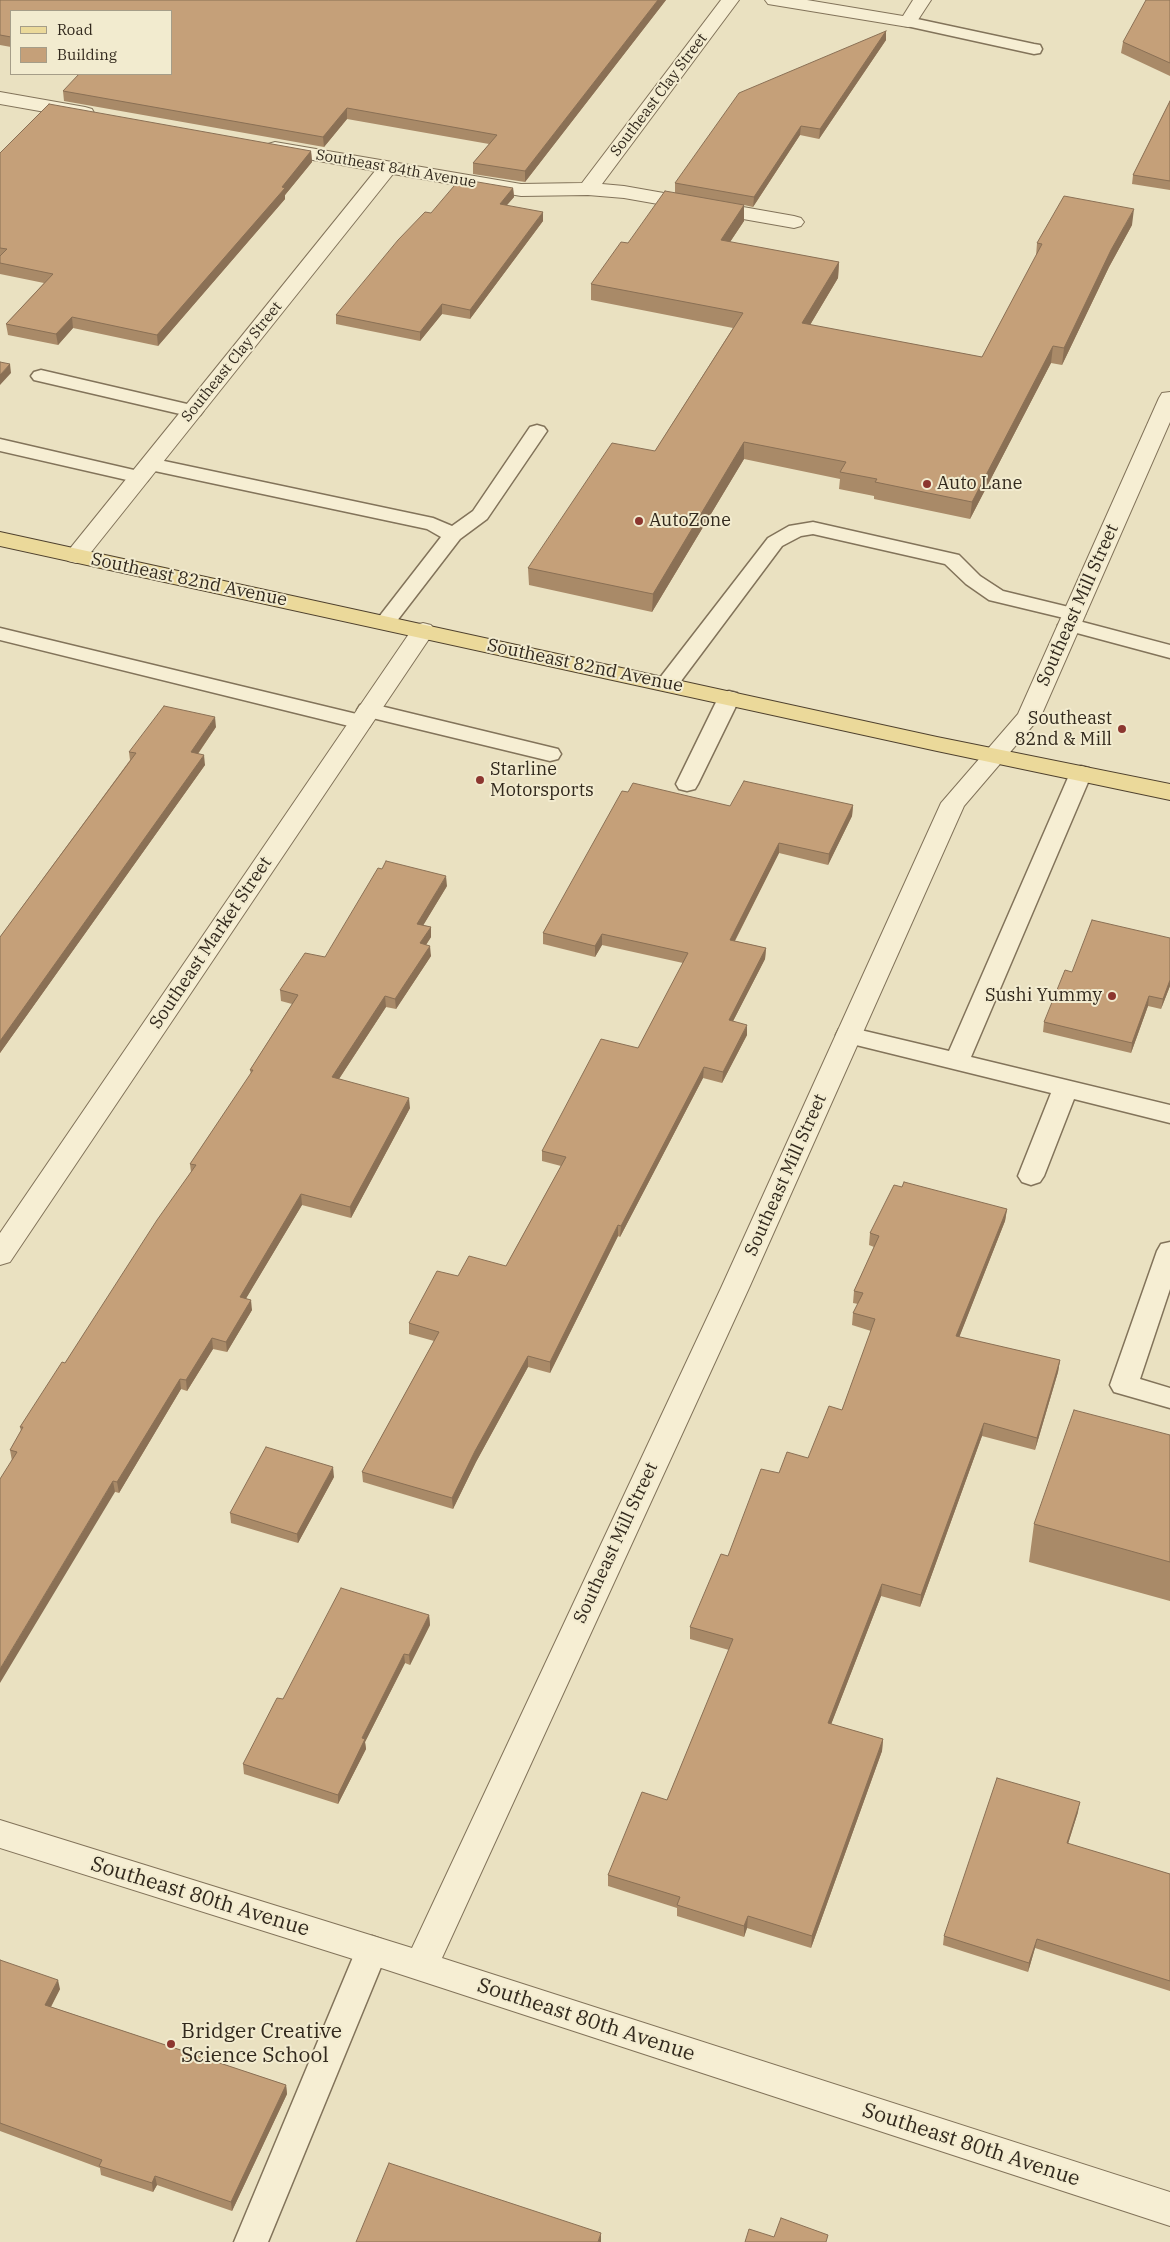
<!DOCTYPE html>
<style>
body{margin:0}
#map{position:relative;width:1170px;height:2242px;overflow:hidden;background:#eae1c1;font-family:"IBM Plex Serif",serif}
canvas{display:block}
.legend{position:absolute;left:10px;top:10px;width:162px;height:65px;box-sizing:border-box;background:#f2ebcf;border:1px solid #a59d88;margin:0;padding:6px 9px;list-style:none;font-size:15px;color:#32291d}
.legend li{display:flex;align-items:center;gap:10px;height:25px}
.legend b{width:25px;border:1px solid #a59d88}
</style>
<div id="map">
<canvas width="1170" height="2242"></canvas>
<ul class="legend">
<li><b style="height:6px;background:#ebd99a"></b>Road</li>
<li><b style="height:14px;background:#c5a079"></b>Building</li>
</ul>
</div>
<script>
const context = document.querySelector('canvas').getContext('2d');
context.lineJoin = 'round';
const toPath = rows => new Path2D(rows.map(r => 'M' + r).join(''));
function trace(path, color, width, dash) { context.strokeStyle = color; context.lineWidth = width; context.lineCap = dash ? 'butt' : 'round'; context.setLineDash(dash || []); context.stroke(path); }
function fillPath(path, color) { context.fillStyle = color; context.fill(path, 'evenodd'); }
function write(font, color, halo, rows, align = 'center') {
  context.font = font + ' "IBM Plex Serif",serif'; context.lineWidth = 4; context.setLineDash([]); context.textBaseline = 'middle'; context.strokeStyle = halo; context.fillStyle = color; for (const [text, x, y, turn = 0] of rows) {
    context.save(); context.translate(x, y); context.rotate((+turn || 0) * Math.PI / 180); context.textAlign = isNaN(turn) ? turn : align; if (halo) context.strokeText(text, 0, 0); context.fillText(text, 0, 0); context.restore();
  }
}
const lane = toPath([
 [908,17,1034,44,1040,45,1042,49,1040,53,1034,54,902,25,900,22,902,19,908,17],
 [41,370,200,407,203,411,200,415,193,417,34,380,31,376,34,372,41,370],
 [537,425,544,427,547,431,487,519,460,539,393,626,386,628,379,626,375,622,441,537,427,529,150,470,143,468,140,464,143,460,150,458,433,518,452,526,473,511,530,427,537,425],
 [0,439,147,473,150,477,147,481,140,483,0,451,0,439],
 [813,522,959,555,980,576,1003,591,1081,610,1085,614,1081,618,1075,620,1170,645,1170,658,1062,629,1058,625,1062,621,1068,619,989,600,966,584,945,564,813,534,801,536,782,546,675,689,667,690,659,689,656,684,659,679,768,538,789,526,813,522],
 [0,628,369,717,372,722,369,727,361,729,0,640,0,628],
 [729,691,737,693,740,698,698,784,695,789,687,791,679,789,676,784,718,698,721,693,729,691],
 [368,703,558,749,561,754,558,759,550,761,360,715,357,710,360,705,368,703],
 [1081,766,1089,768,1092,773,971,1057,1170,1105,1170,1123,1074,1099,1044,1176,1040,1182,1031,1185,1022,1182,1018,1176,1051,1093,848,1043,839,1041,836,1035,839,1029,848,1027,949,1051,1070,773,1073,768,1081,766],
 [1170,1242,1170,1289,1140,1379,1170,1388,1170,1408,1114,1392,1110,1385,1157,1251,1161,1244,1170,1242],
 [372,1936,383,1940,388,1950,268,2242,234,2242,356,1950,361,1940,372,1936]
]);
const street = toPath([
 [721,0,739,0,602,184,624,186,794,216,801,218,804,222,801,226,794,228,624,198,588,195,521,196,393,174,84,561,76,563,68,561,65,556,68,551,375,171,268,152,265,148,268,144,275,142,521,184,582,183,721,0],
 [765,0,807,0,903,16,913,0,931,0,914,26,908,27,774,5,768,4,765,0],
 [0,92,85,107,92,109,94,113,92,117,85,119,0,104,0,92],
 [1170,392,1170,422,1041,716,964,806,749,1288,442,1958,1170,2192,1170,2226,372,1965,0,1848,0,1820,412,1948,721,1288,941,803,1018,714,1159,398,1162,393,1170,392],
 [423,623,431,625,435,630,10,1262,0,1265,0,1233,415,625,423,623]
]);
const primary = toPath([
 [0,532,937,737,1170,784,1170,800,937,751,0,546,0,532]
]);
const wall = toPath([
 [0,0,666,0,525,182,473,174,473,163,489,144,347,119,324,147,64,101,63,91,171,74,11,11,11,47,0,45],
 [1170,0,1170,76,1121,53,1123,42],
 [886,31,886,40,819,139,800,135,753,207,744,205,744,221,730,242,839,262,838,278,810,325,982,357,1036,256,1037,243,1132,225,1109,267,1062,365,1051,363,970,519,874,499,874,496,839,489,840,479,744,459,652,612,529,585,528,568,655,451,733,328,591,300,591,284,675,193,675,183],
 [1170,101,1170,190,1132,184,1133,175],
 [311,151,312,162,285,195,285,199,158,346,73,328,58,345,8,335,6,324,44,283,0,274,0,153],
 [513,188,514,197,506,206,543,221,470,319,442,314,420,341,336,324,336,315,431,213],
 [216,727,198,754,205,765,0,1053,0,937,130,760,129,752],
 [628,792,730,806,853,805,852,816,828,865,779,853,735,941,766,948,765,959,733,1021,747,1035,722,1083,703,1078,620,1237,618,1236,550,1373,528,1367,476,1462,453,1509,363,1482,362,1472,434,1341,409,1334,409,1323,458,1276,506,1266,561,1166,542,1161,542,1151,638,1048,683,963,602,945,595,957,543,944,543,933],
 [447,886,423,925,431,927,431,937,426,945,431,956,396,1009,386,1007,339,1079,410,1108,351,1218,302,1205,246,1298,252,1310,227,1352,213,1349,187,1391,181,1389,119,1493,12,1461,10,1450,21,1431,20,1427,65,1363,191,1172,190,1164,251,1074,250,1070,292,1004,281,1001,280,990,325,957],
 [1170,938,1170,986,1161,1009,1148,1006,1131,1053,1043,1032,1044,1022,1072,972],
 [902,1187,1007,1209,1005,1221,959,1337,1060,1360,1058,1372,1035,1450,982,1436,920,1607,881,1596,831,1724,883,1739,882,1751,811,1948,747,1928,744,1937,677,1916,677,1908,608,1886,608,1875,667,1800,729,1650,690,1639,690,1627,728,1556,779,1473,808,1458,842,1410,871,1331,852,1325,853,1313,858,1304,853,1303,854,1291,874,1247,869,1245,870,1233],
 [1170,1435,1170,1601,1029,1562,1034,1524],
 [334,1477,298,1543,231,1523,230,1513],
 [429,1615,430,1625,410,1665,405,1663,365,1742,366,1749,338,1804,244,1774,243,1764,283,1699],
 [1078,1812,1068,1844,1170,1874,1170,1991,1035,1948,1028,1972,943,1945,944,1936],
 [0,1960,60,1989,51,2007,286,2085,287,2094,232,2211,157,2185,153,2192,101,2175,100,2168,0,2131]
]);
const shadedWall = toPath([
 [658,0,666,0,525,182,525,171],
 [886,31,886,40,819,139,820,129],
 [347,108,347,119,324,147,323,137],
 [801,126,800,135,753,207,754,197],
 [311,151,312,162,285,195,285,199,158,346,157,335],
 [513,188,514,197,500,213,500,204],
 [744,205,744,221,720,257,721,240],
 [1134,209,1132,225,1109,267,1062,365,1064,348,1111,250],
 [543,212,543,221,470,319,470,310],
 [839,262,838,278,801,340,802,323],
 [442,304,442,314,420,341,420,332],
 [72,317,73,328,58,345,56,334],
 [1053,346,1051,363,970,519,972,502],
 [10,364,11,373,0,385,0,375],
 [744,442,744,459,652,612,653,594],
 [215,717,216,727,192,762,191,752],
 [204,755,205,765,0,1053,0,1041],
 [853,805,852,816,828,865,829,854],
 [779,843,779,853,730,950,730,940],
 [446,876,447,886,418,934,417,924],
 [431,927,431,937,420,954,420,943],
 [602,934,602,945,595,957,595,946],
 [430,946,431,956,396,1009,395,999],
 [766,948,765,959,728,1031,729,1020],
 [1170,980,1170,986,1161,1009,1163,999],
 [385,996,386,1007,333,1088,332,1077],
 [1149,996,1148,1006,1131,1053,1132,1043],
 [747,1025,747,1035,722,1083,723,1072],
 [704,1067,703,1078,620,1237,621,1226],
 [409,1098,410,1108,351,1218,350,1207],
 [301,1194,302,1205,241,1307,240,1297],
 [1007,1209,1005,1221,955,1348,956,1336],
 [618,1225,618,1236,550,1373,550,1362],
 [251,1300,252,1310,227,1352,226,1342],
 [212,1338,213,1349,187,1391,186,1380],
 [528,1356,528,1367,476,1462,453,1509,452,1498,475,1451],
 [1060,1360,1058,1372,1035,1450,1037,1438],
 [180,1379,181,1389,119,1493,117,1482],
 [984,1423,982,1436,920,1607,921,1595],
 [333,1467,334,1477,298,1543,297,1534],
 [113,1481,115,1492,0,1683,0,1669],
 [882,1584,881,1596,827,1735,828,1723],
 [429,1615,430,1625,410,1665,409,1655],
 [404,1654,405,1663,365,1742,366,1749,338,1804,338,1795,362,1738],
 [883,1739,882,1751,811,1948,812,1936],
 [1080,1802,1078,1812,1065,1853,1067,1843],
 [748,1916,747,1928,744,1937,744,1926],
 [1037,1939,1035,1948,1028,1972,1029,1963],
 [58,1980,60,1989,47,2014,45,2005],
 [286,2085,287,2094,232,2211,231,2202],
 [155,2176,157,2185,153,2192,152,2183],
 [601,2233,601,2242,598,2242]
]);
const building = toPath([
 [0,0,658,0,525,171,473,163,497,135,347,108,323,137,63,91,79,74,171,74,171,11,11,11,11,37,0,35,0,0],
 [1146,0,1170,0,1170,63,1123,42,1146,0],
 [886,31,820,129,801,126,754,197,675,183,739,93,886,31],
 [1170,101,1170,181,1133,175,1170,101],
 [49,104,311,151,282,187,285,188,157,335,72,317,56,334,6,324,53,274,0,263,0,256,7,249,0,248,0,153,49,104],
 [460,179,513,188,500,204,543,212,470,310,442,304,420,332,336,315,398,240,425,212,431,213,460,179],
 [665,191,744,205,721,240,839,262,802,323,982,357,1042,244,1037,243,1064,196,1134,209,1111,250,1064,348,1053,346,972,502,875,482,877,479,840,472,846,462,744,442,653,594,528,568,612,443,655,451,743,313,591,284,621,242,628,243,665,191],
 [0,362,10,364,0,375,0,362],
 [164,706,215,717,191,752,204,755,0,1041,0,937,136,753,129,752,164,706],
 [744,781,853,805,829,854,779,843,730,940,766,948,729,1020,747,1025,723,1072,704,1067,621,1226,618,1225,550,1362,528,1356,475,1451,452,1498,362,1472,439,1332,409,1323,437,1271,458,1276,469,1256,506,1266,566,1157,542,1151,601,1039,638,1048,688,953,602,934,595,946,543,933,622,791,628,792,633,783,730,806,744,781],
 [386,861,446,876,417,924,431,927,420,943,430,946,395,999,385,996,332,1077,409,1098,350,1207,301,1194,240,1297,251,1300,226,1342,212,1338,186,1380,180,1379,117,1482,113,1481,0,1669,0,1479,17,1452,10,1450,23,1427,20,1427,62,1362,65,1363,157,1220,196,1165,190,1164,253,1070,250,1070,298,995,280,990,305,953,325,957,378,868,382,869,386,861],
 [1092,920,1170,938,1170,980,1163,999,1149,996,1132,1043,1044,1022,1065,970,1072,972,1092,920],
 [904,1182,1007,1209,956,1336,1060,1360,1037,1438,984,1423,921,1595,882,1584,828,1723,883,1739,812,1936,748,1916,744,1926,677,1905,680,1897,608,1875,642,1792,667,1800,733,1639,690,1627,721,1554,728,1556,761,1469,779,1473,787,1452,808,1458,829,1406,842,1410,875,1319,853,1313,863,1293,854,1291,879,1236,870,1233,894,1185,902,1187,904,1182],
 [1074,1410,1170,1435,1170,1562,1034,1524,1074,1410],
 [266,1447,333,1467,297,1534,230,1513,266,1447],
 [341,1588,429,1615,409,1655,404,1654,362,1738,365,1739,338,1795,243,1764,277,1698,283,1699,341,1588],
 [997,1778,1080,1802,1067,1843,1170,1874,1170,1981,1037,1939,1029,1963,944,1936,997,1778],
 [0,1960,58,1980,45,2005,286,2085,231,2202,155,2176,152,2183,99,2166,102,2160,0,2123,0,1960],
 [389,2163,601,2233,598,2242,356,2242,389,2163],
 [781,2218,828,2235,826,2242,745,2242,749,2229,774,2237,781,2218]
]);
const markers = [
 [927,484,5,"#8c362f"],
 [639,521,5,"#8c362f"],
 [1122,729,5,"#8c362f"],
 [480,780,5,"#8c362f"],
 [1112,996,5,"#8c362f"],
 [171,2044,5,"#8c362f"]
];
const farStreetnames = [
 ["Southeast Clay Street",659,95,-53],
 ["Southeast 84th Avenue",396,169,10],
 ["Southeast Clay Street",232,362,-51]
];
const poiNames = [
 ["Auto Lane",937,484],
 ["AutoZone",649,521],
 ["Southeast",1112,719,"right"],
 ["82nd & Mill",1112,740,"right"],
 ["Starline",490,770],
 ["Motorsports",490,791],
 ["Sushi Yummy",1102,996,"right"]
];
const streetNames = [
 ["Southeast 82nd Avenue",189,580,12],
 ["Southeast Mill Street",1078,605,-66],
 ["Southeast 82nd Avenue",585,666,12],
 ["Southeast Market Street",211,943,-56],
 ["Southeast Mill Street",786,1175,-66],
 ["Southeast Mill Street",616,1543,-65]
];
const nearStreetnames = [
 ["Southeast 80th Avenue",200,1897,17],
 ["Southeast 80th Avenue",586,2020,18],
 ["Southeast 80th Avenue",971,2145,18]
];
const nearPoinames = [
 ["Bridger Creative",181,2032],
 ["Science School",181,2056]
];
trace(lane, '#82735a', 3);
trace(street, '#82735a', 2);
trace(primary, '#4f412e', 2);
fillPath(lane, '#f6eed3');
fillPath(street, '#f6eed3');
fillPath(primary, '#ebd99a');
fillPath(wall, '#a98a68');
fillPath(shadedWall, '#8a7055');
fillPath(building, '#c5a079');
trace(building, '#8a7055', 1);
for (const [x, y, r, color] of markers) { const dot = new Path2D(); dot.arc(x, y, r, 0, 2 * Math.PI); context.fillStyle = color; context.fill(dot); trace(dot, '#f2ebcf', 2); }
write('15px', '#32291d', '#f2ebcf', farStreetnames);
write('18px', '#32291d', '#f2ebcf', poiNames, 'left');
write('18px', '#32291d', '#f2ebcf', streetNames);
write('21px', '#32291d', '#f2ebcf', nearStreetnames);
write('21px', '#32291d', '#f2ebcf', nearPoinames, 'left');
</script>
